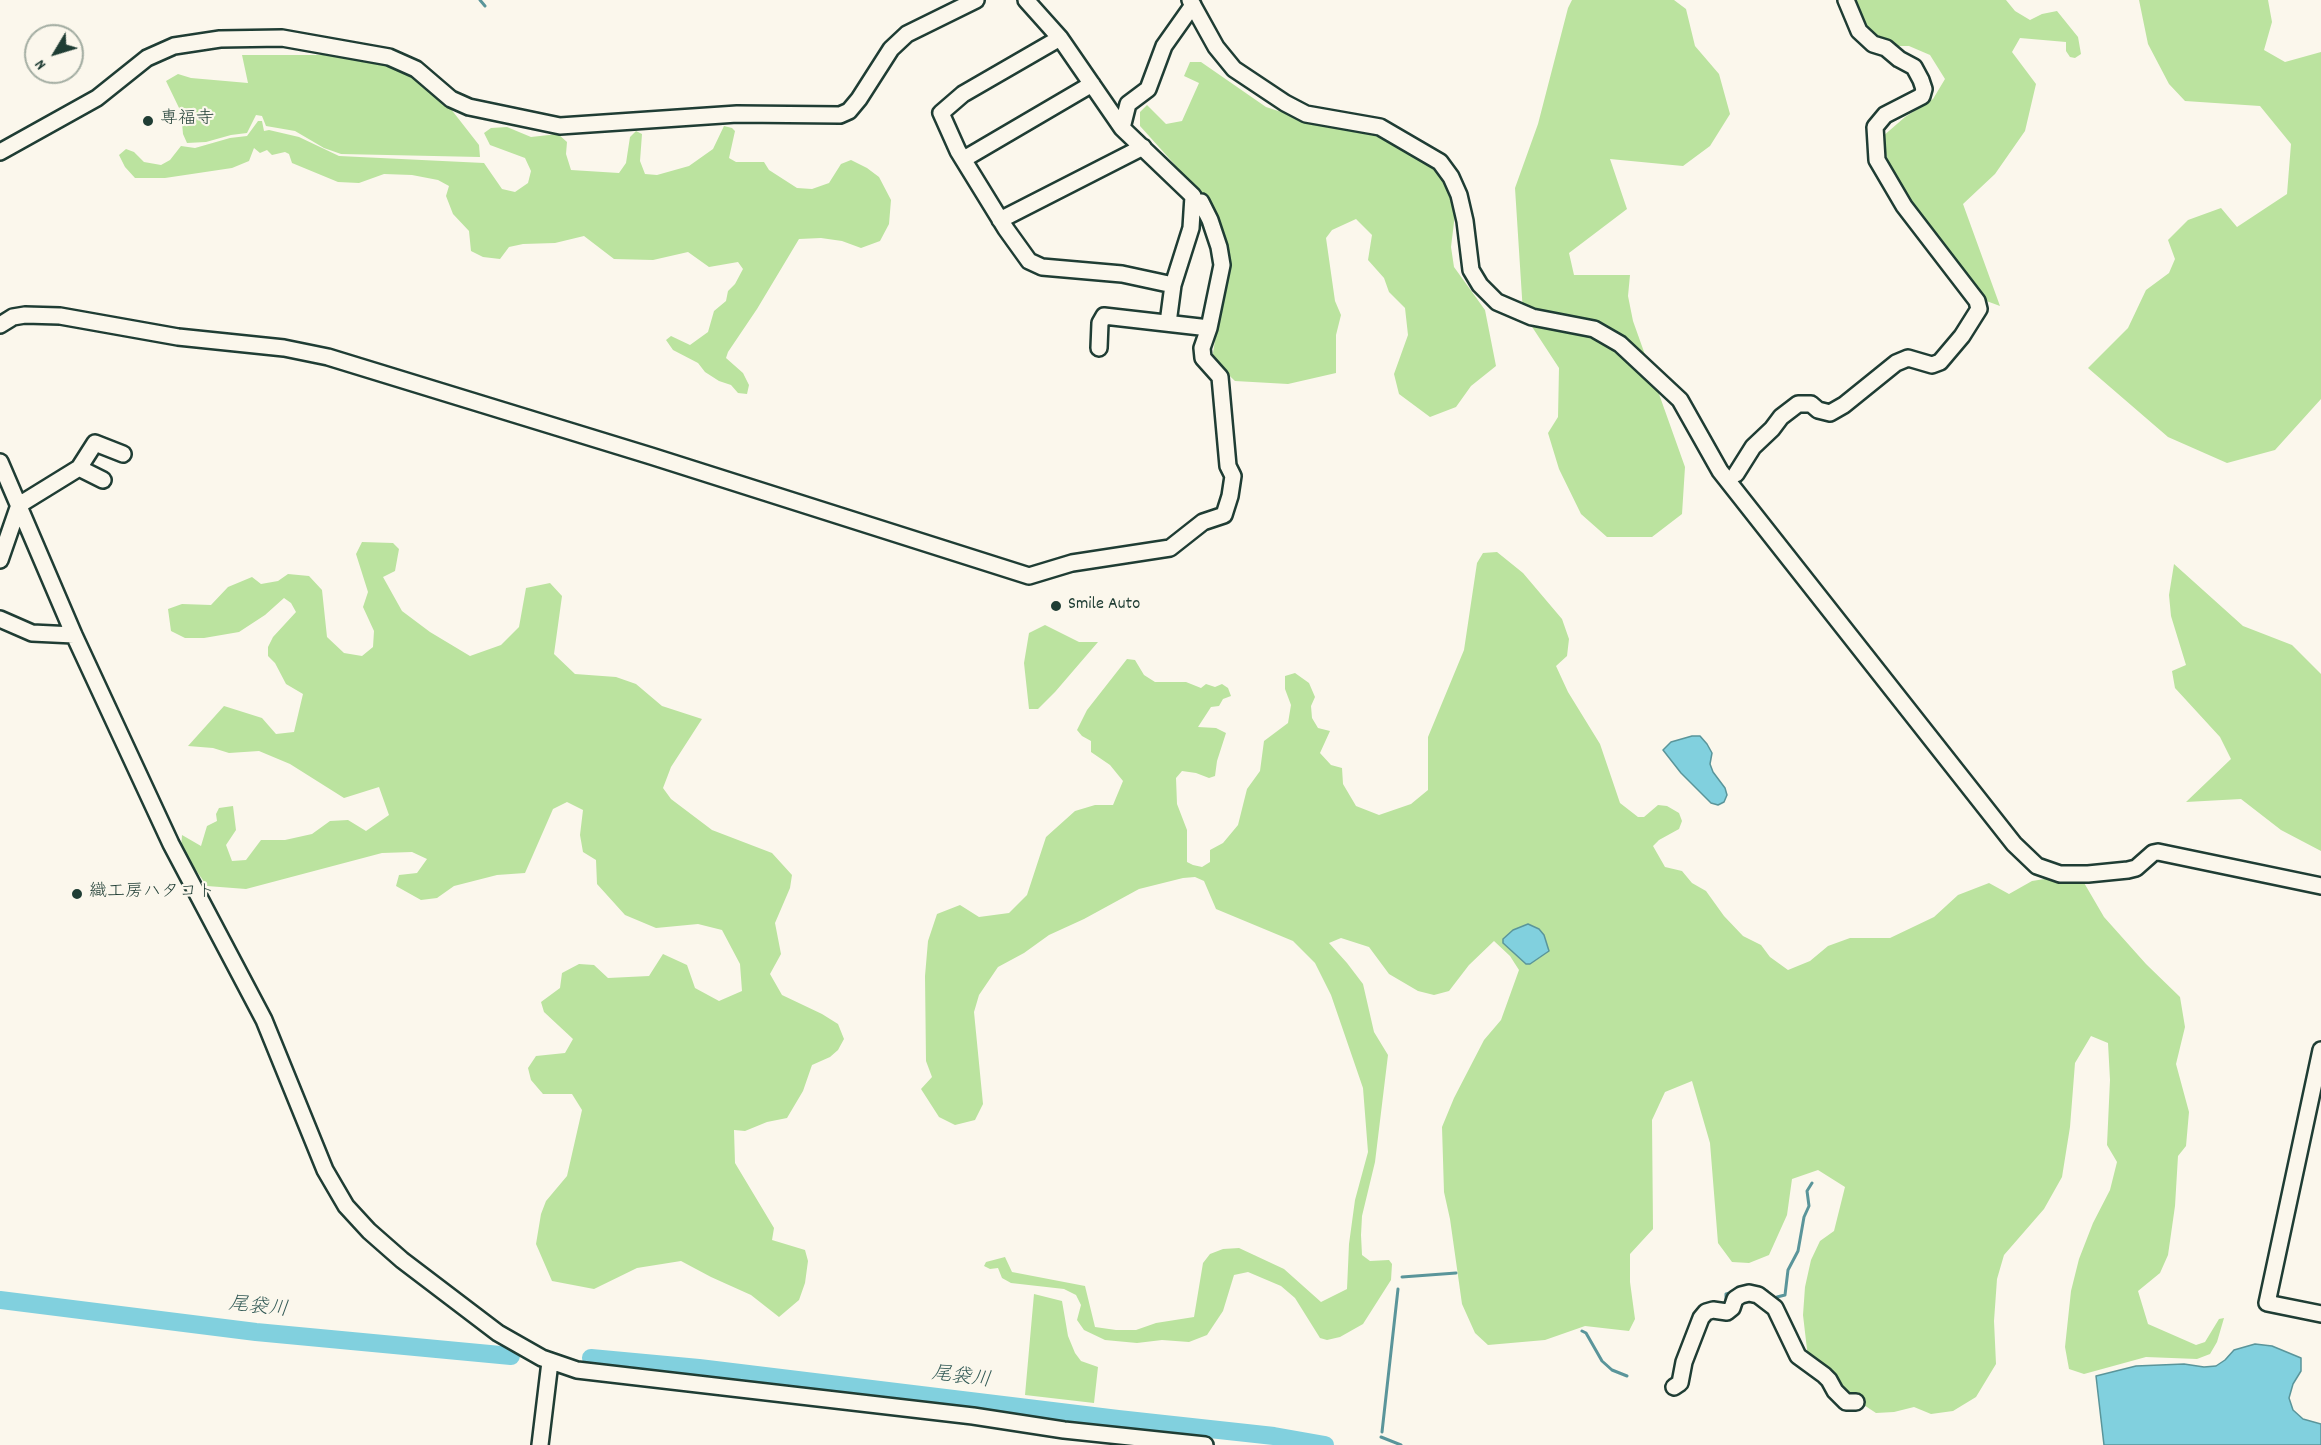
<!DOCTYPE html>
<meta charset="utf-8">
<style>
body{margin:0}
#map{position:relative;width:2321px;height:1445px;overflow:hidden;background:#fbf7ec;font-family:Dekko,sans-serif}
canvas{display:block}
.north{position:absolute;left:24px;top:24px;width:60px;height:60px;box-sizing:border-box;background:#fbf7ec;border:2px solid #a3ada2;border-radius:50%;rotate:232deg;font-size:16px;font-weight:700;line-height:24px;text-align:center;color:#1f3d34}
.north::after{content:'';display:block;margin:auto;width:21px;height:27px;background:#1f3d34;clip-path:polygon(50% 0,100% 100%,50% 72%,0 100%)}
</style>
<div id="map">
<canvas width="2321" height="1445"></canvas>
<div class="north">N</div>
</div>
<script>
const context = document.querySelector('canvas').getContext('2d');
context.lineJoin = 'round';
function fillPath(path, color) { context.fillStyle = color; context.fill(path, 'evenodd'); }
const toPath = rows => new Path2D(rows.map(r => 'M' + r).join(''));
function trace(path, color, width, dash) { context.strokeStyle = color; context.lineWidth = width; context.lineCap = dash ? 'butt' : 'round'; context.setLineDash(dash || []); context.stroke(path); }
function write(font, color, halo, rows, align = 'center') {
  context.font = font + ' Dekko,"Klee One",sans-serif'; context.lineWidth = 4.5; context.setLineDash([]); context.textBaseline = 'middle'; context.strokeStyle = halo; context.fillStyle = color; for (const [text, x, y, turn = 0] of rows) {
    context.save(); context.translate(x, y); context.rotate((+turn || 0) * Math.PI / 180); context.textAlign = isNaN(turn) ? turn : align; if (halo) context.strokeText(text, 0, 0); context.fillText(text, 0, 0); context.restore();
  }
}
const green = toPath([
 [1572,0,1674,0,1686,9,1695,46,1719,74,1730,114,1710,146,1683,166,1610,159,1627,209,1569,253,1574,275,1630,275,1628,296,1633,321,1685,467,1682,514,1652,537,1607,537,1581,514,1559,469,1548,433,1558,417,1559,368,1523,313,1515,188,1538,124,1568,8],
 [1851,0,2006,0,2015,11,2030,20,2042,14,2057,11,2078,37,2081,54,2075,58,2070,57,2066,51,2066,42,2020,38,2012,52,2036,84,2025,131,1995,174,1963,204,2000,306,1981,299,1916,208,1890,169,1882,137,1905,117,1933,99,1945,79,1930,55,1909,46,1889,46,1867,34],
 [2139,0,2268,0,2272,22,2264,50,2285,62,2321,52,2321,399,2275,450,2227,463,2168,437,2088,368,2128,328,2146,290,2169,273,2175,259,2168,240,2188,220,2221,208,2237,227,2287,194,2291,144,2260,106,2185,101,2169,84,2148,44],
 [242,55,346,55,404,70,447,104,479,145,480,157,341,154,324,148,295,131,266,126,262,116,256,115,247,133,231,135,206,142,187,143,183,134,181,112,166,81,178,74,191,78,248,83],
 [1190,62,1201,62,1266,107,1312,122,1379,136,1410,152,1442,176,1452,198,1455,214,1451,247,1454,267,1485,310,1496,366,1471,386,1456,407,1430,417,1399,394,1394,374,1408,335,1405,308,1389,292,1384,278,1368,260,1372,235,1356,219,1332,230,1326,238,1335,301,1341,315,1336,335,1336,373,1288,384,1235,381,1212,359,1228,261,1204,197,1140,126,1140,112,1147,105,1166,124,1182,121,1199,83,1184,76],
 [258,121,262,121,264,131,269,130,299,137,339,156,484,163,502,189,515,192,528,183,531,171,525,158,490,145,484,133,491,128,507,127,531,137,558,134,567,142,566,154,571,170,619,173,626,163,630,137,636,131,642,134,640,161,645,174,657,175,689,166,713,149,724,126,732,128,735,131,729,158,736,162,764,162,769,170,797,188,812,189,829,183,841,164,851,160,867,168,879,177,891,200,889,224,880,241,861,248,842,241,821,238,799,239,757,309,728,352,726,358,743,373,749,385,747,394,738,393,731,385,719,381,705,372,698,363,673,350,666,340,671,336,690,345,708,332,714,311,726,301,728,291,735,284,743,269,738,262,709,267,688,252,653,260,614,259,584,236,555,243,523,244,509,247,500,259,483,257,471,251,469,231,453,214,446,196,449,186,438,180,412,175,384,174,359,183,338,182,292,163,289,154,285,152,272,155,267,150,260,153,254,148,249,161,232,168,165,178,135,178,125,167,119,155,126,149,134,152,144,162,161,165,170,160,181,146,195,148,230,138,247,136],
 [362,542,393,543,399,549,395,571,383,577,402,611,430,632,470,656,501,645,519,627,526,588,550,583,562,596,554,654,575,674,616,677,636,684,662,706,702,719,671,767,663,788,671,799,712,830,772,853,792,875,790,888,775,923,781,954,770,974,782,995,822,1014,838,1024,844,1039,838,1050,830,1057,812,1065,803,1091,787,1118,767,1122,745,1131,734,1130,735,1163,774,1228,772,1240,805,1250,808,1261,805,1283,799,1300,779,1317,751,1295,711,1277,681,1261,637,1268,594,1289,552,1281,536,1244,541,1214,546,1201,567,1176,582,1110,572,1094,543,1094,531,1080,528,1068,536,1056,565,1053,573,1039,544,1012,541,1002,560,988,562,973,579,964,594,965,608,978,649,976,663,954,687,965,695,988,719,1001,742,991,740,964,722,930,698,924,656,928,625,915,597,884,596,860,583,852,580,835,583,810,567,802,553,809,525,873,497,875,454,886,437,898,421,900,396,886,399,875,417,873,427,859,412,852,382,853,246,889,207,886,181,849,182,835,201,846,207,826,217,821,216,814,219,808,233,806,236,830,226,845,232,861,246,860,261,840,285,840,312,834,330,821,348,820,366,831,389,815,379,787,344,798,290,764,259,751,229,753,213,748,188,746,224,706,262,718,276,734,294,732,303,694,286,684,275,663,268,656,268,647,273,637,296,612,291,603,284,598,265,615,239,632,204,638,185,638,171,631,168,609,182,604,211,605,228,587,252,577,261,584,278,581,288,574,309,576,322,590,327,637,344,653,362,656,373,647,374,631,363,607,368,592,356,554],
 [1497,552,1523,573,1562,619,1569,639,1567,656,1556,666,1568,692,1600,744,1620,803,1638,817,1644,817,1658,805,1667,806,1679,813,1682,821,1679,829,1659,840,1653,846,1665,867,1682,871,1692,883,1706,891,1724,916,1743,936,1761,945,1770,957,1788,970,1810,961,1828,946,1850,938,1890,938,1934,917,1958,895,1989,883,2009,894,2032,881,2057,877,2083,881,2104,917,2146,964,2180,997,2185,1027,2176,1064,2189,1112,2186,1146,2178,1156,2175,1206,2168,1255,2160,1273,2138,1291,2148,1324,2196,1345,2205,1342,2219,1319,2224,1318,2217,1342,2210,1354,2197,1359,2146,1357,2084,1374,2069,1369,2065,1347,2071,1291,2079,1259,2093,1223,2110,1190,2117,1162,2107,1145,2110,1080,2108,1043,2091,1036,2075,1063,2070,1127,2062,1177,2044,1209,2004,1255,1997,1279,1994,1321,1996,1364,1976,1397,1953,1411,1931,1414,1914,1407,1894,1412,1876,1413,1838,1388,1835,1377,1827,1367,1808,1358,1803,1315,1805,1287,1811,1260,1820,1241,1834,1231,1845,1187,1818,1170,1792,1179,1787,1215,1769,1255,1749,1263,1732,1262,1718,1243,1710,1143,1692,1081,1665,1092,1652,1120,1653,1229,1630,1254,1630,1282,1635,1319,1629,1331,1585,1326,1545,1340,1488,1345,1475,1333,1462,1304,1450,1219,1444,1192,1442,1127,1454,1098,1484,1040,1501,1020,1519,970,1510,956,1494,941,1469,965,1449,991,1434,995,1418,991,1389,974,1369,947,1341,938,1329,943,1347,963,1363,984,1374,1032,1388,1055,1375,1162,1362,1216,1361,1235,1362,1255,1370,1261,1389,1260,1392,1264,1391,1280,1363,1324,1340,1337,1327,1340,1320,1338,1295,1298,1281,1286,1248,1272,1234,1275,1223,1311,1207,1335,1189,1342,1162,1340,1137,1343,1105,1340,1084,1330,1077,1320,1081,1305,1076,1295,1064,1289,1011,1283,1002,1278,998,1268,990,1269,984,1266,986,1262,1005,1257,1012,1272,1085,1286,1095,1327,1116,1330,1136,1330,1156,1323,1194,1317,1203,1263,1210,1254,1223,1249,1239,1248,1284,1269,1321,1302,1347,1289,1349,1244,1355,1200,1368,1152,1363,1088,1331,995,1315,963,1293,941,1216,909,1204,881,1195,877,1183,878,1139,889,1084,919,1049,935,1024,953,998,967,979,995,974,1012,983,1104,975,1120,955,1125,939,1117,921,1089,932,1077,926,1061,925,976,928,941,937,914,960,905,979,917,1009,913,1027,895,1046,837,1075,811,1095,805,1113,805,1123,781,1110,765,1091,752,1091,741,1082,736,1077,730,1087,710,1127,659,1135,660,1144,675,1155,682,1186,682,1201,688,1206,684,1215,687,1222,684,1228,688,1231,696,1223,699,1219,706,1211,707,1198,727,1216,728,1226,733,1217,761,1215,776,1209,778,1196,773,1182,771,1176,778,1177,804,1187,830,1187,862,1193,865,1202,867,1210,862,1210,850,1223,843,1238,825,1247,789,1260,771,1264,741,1288,723,1291,705,1285,689,1285,676,1295,673,1309,683,1315,697,1311,706,1312,718,1318,728,1330,731,1320,753,1331,765,1342,768,1343,784,1356,806,1379,815,1411,804,1428,790,1428,737,1464,650,1477,563,1483,553],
 [2174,564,2243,626,2292,645,2321,674,2321,851,2281,830,2241,799,2186,802,2231,759,2220,737,2175,688,2172,671,2186,665,2171,616,2169,595],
 [1045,625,1079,642,1098,642,1055,692,1038,709,1029,709,1024,663,1029,633],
 [1034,1294,1062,1301,1068,1336,1075,1353,1081,1361,1098,1367,1094,1403,1025,1395]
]);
const water = toPath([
 [1692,736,1700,736,1707,744,1712,753,1710,764,1713,772,1725,788,1727,795,1724,802,1718,805,1711,803,1681,773,1663,750,1671,742,1692,736],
 [1528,924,1539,929,1544,935,1549,951,1530,964,1526,964,1503,943,1503,939,1513,930,1528,924],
 [2255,1344,2272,1346,2301,1358,2301,1371,2293,1384,2289,1398,2293,1410,2303,1419,2321,1424,2321,1445,2104,1445,2096,1376,2136,1366,2184,1364,2204,1367,2216,1366,2225,1360,2234,1350,2255,1344]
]);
const stream = toPath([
 [480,0,485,6],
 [1402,1277,1456,1273],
 [1755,1288,1759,1287,1767,1291],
 [1777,1297,1785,1295,1788,1270,1798,1251,1804,1217,1809,1206,1807,1191,1812,1183],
 [1726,1303,1726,1294,1733,1292],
 [1582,1331,1586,1333,1602,1361,1612,1370,1627,1376],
 [1382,1432,1398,1289],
 [1381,1437,1401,1445]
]);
const river = toPath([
 [0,1300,256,1332,511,1356],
 [591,1358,699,1368,1118,1419,1274,1436,1325,1445]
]);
const minor = toPath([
 [1026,0,1060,38,1122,128,1193,196,1191,228,1173,285,1168,323],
 [1190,0,1216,47,1234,69,1285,103,1306,114,1380,127,1440,162,1451,177,1459,195,1465,221,1471,270,1480,285,1497,302,1532,317,1594,329,1620,344,1680,400,1720,471,2014,844,2037,866,2060,874,2088,874,2128,870,2136,868,2153,853,2158,852,2321,886],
 [1060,38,963,94,941,113,958,151,1006,229,1029,261,1042,267,1122,274,1173,285],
 [1122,128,1128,104,1148,89,1164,46,1193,5],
 [0,152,97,98,147,58,174,46,220,39,282,38,389,57,416,69,451,99,469,107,560,126,737,114,840,115,849,111,859,99,891,49,907,34,976,0],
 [964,159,1092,84],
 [1194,203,1201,202,1210,220,1219,247,1222,265,1209,328],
 [1000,220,1143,147],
 [0,325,13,317,25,315,60,316,178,337,284,348,328,357,651,456,1029,576,1072,563,1170,548,1203,522,1224,515,1230,496,1233,476,1228,466,1220,377,1203,358,1202,348,1209,328,1104,316,1100,323,1099,348],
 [0,462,74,635,171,844,264,1020,325,1170,346,1206,369,1231,402,1260,498,1333,542,1358,577,1370,973,1416,1064,1430,1205,1445],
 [79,468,95,443,123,454],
 [1736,474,1753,447,1772,429,1781,417,1798,404,1811,404,1818,410,1830,413,1844,405,1896,363,1908,358,1932,365,1940,362,1962,336,1979,309,1977,301,1904,206,1877,160,1875,127,1885,115,1922,96,1924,89,1921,80,1914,67,1899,59,1886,48,1873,44,1859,31,1846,0],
 [0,560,19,505,79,468,103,480],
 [0,619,32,633,74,635],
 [2321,1050,2267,1303,2321,1314],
 [1674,1387,1680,1383,1684,1362,1701,1318,1706,1312,1713,1310,1727,1312,1732,1308,1735,1299,1741,1295,1749,1293,1758,1295,1775,1308,1798,1356,1824,1375,1829,1380,1835,1391,1846,1402,1856,1402],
 [540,1445,550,1362]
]);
const markers = [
 [148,121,6,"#1f3d34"],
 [1056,606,6,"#1f3d34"],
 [77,894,6,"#1f3d34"]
];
const poiNames = [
 ["専福寺",160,121],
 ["Smile Auto",1068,606],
 ["織工房ハタコト",89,894]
];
const waterNames = [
 ["尾袋川",258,1309,6],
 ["尾袋川",961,1379,7]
];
fillPath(green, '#bbe39f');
fillPath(water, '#81d0de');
trace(water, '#5a959a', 1.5);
trace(stream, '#5a959a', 3);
trace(river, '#81d0de', 18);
trace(minor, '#1f3d34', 20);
trace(minor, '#fbf7ec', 15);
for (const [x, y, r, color] of markers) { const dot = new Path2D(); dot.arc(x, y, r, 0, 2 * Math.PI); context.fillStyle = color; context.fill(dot); trace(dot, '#fbf7ec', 2); }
write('18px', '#1f3d34', '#fbf7ec', poiNames, 'left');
write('italic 20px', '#335a56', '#fbf7ec', waterNames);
</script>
